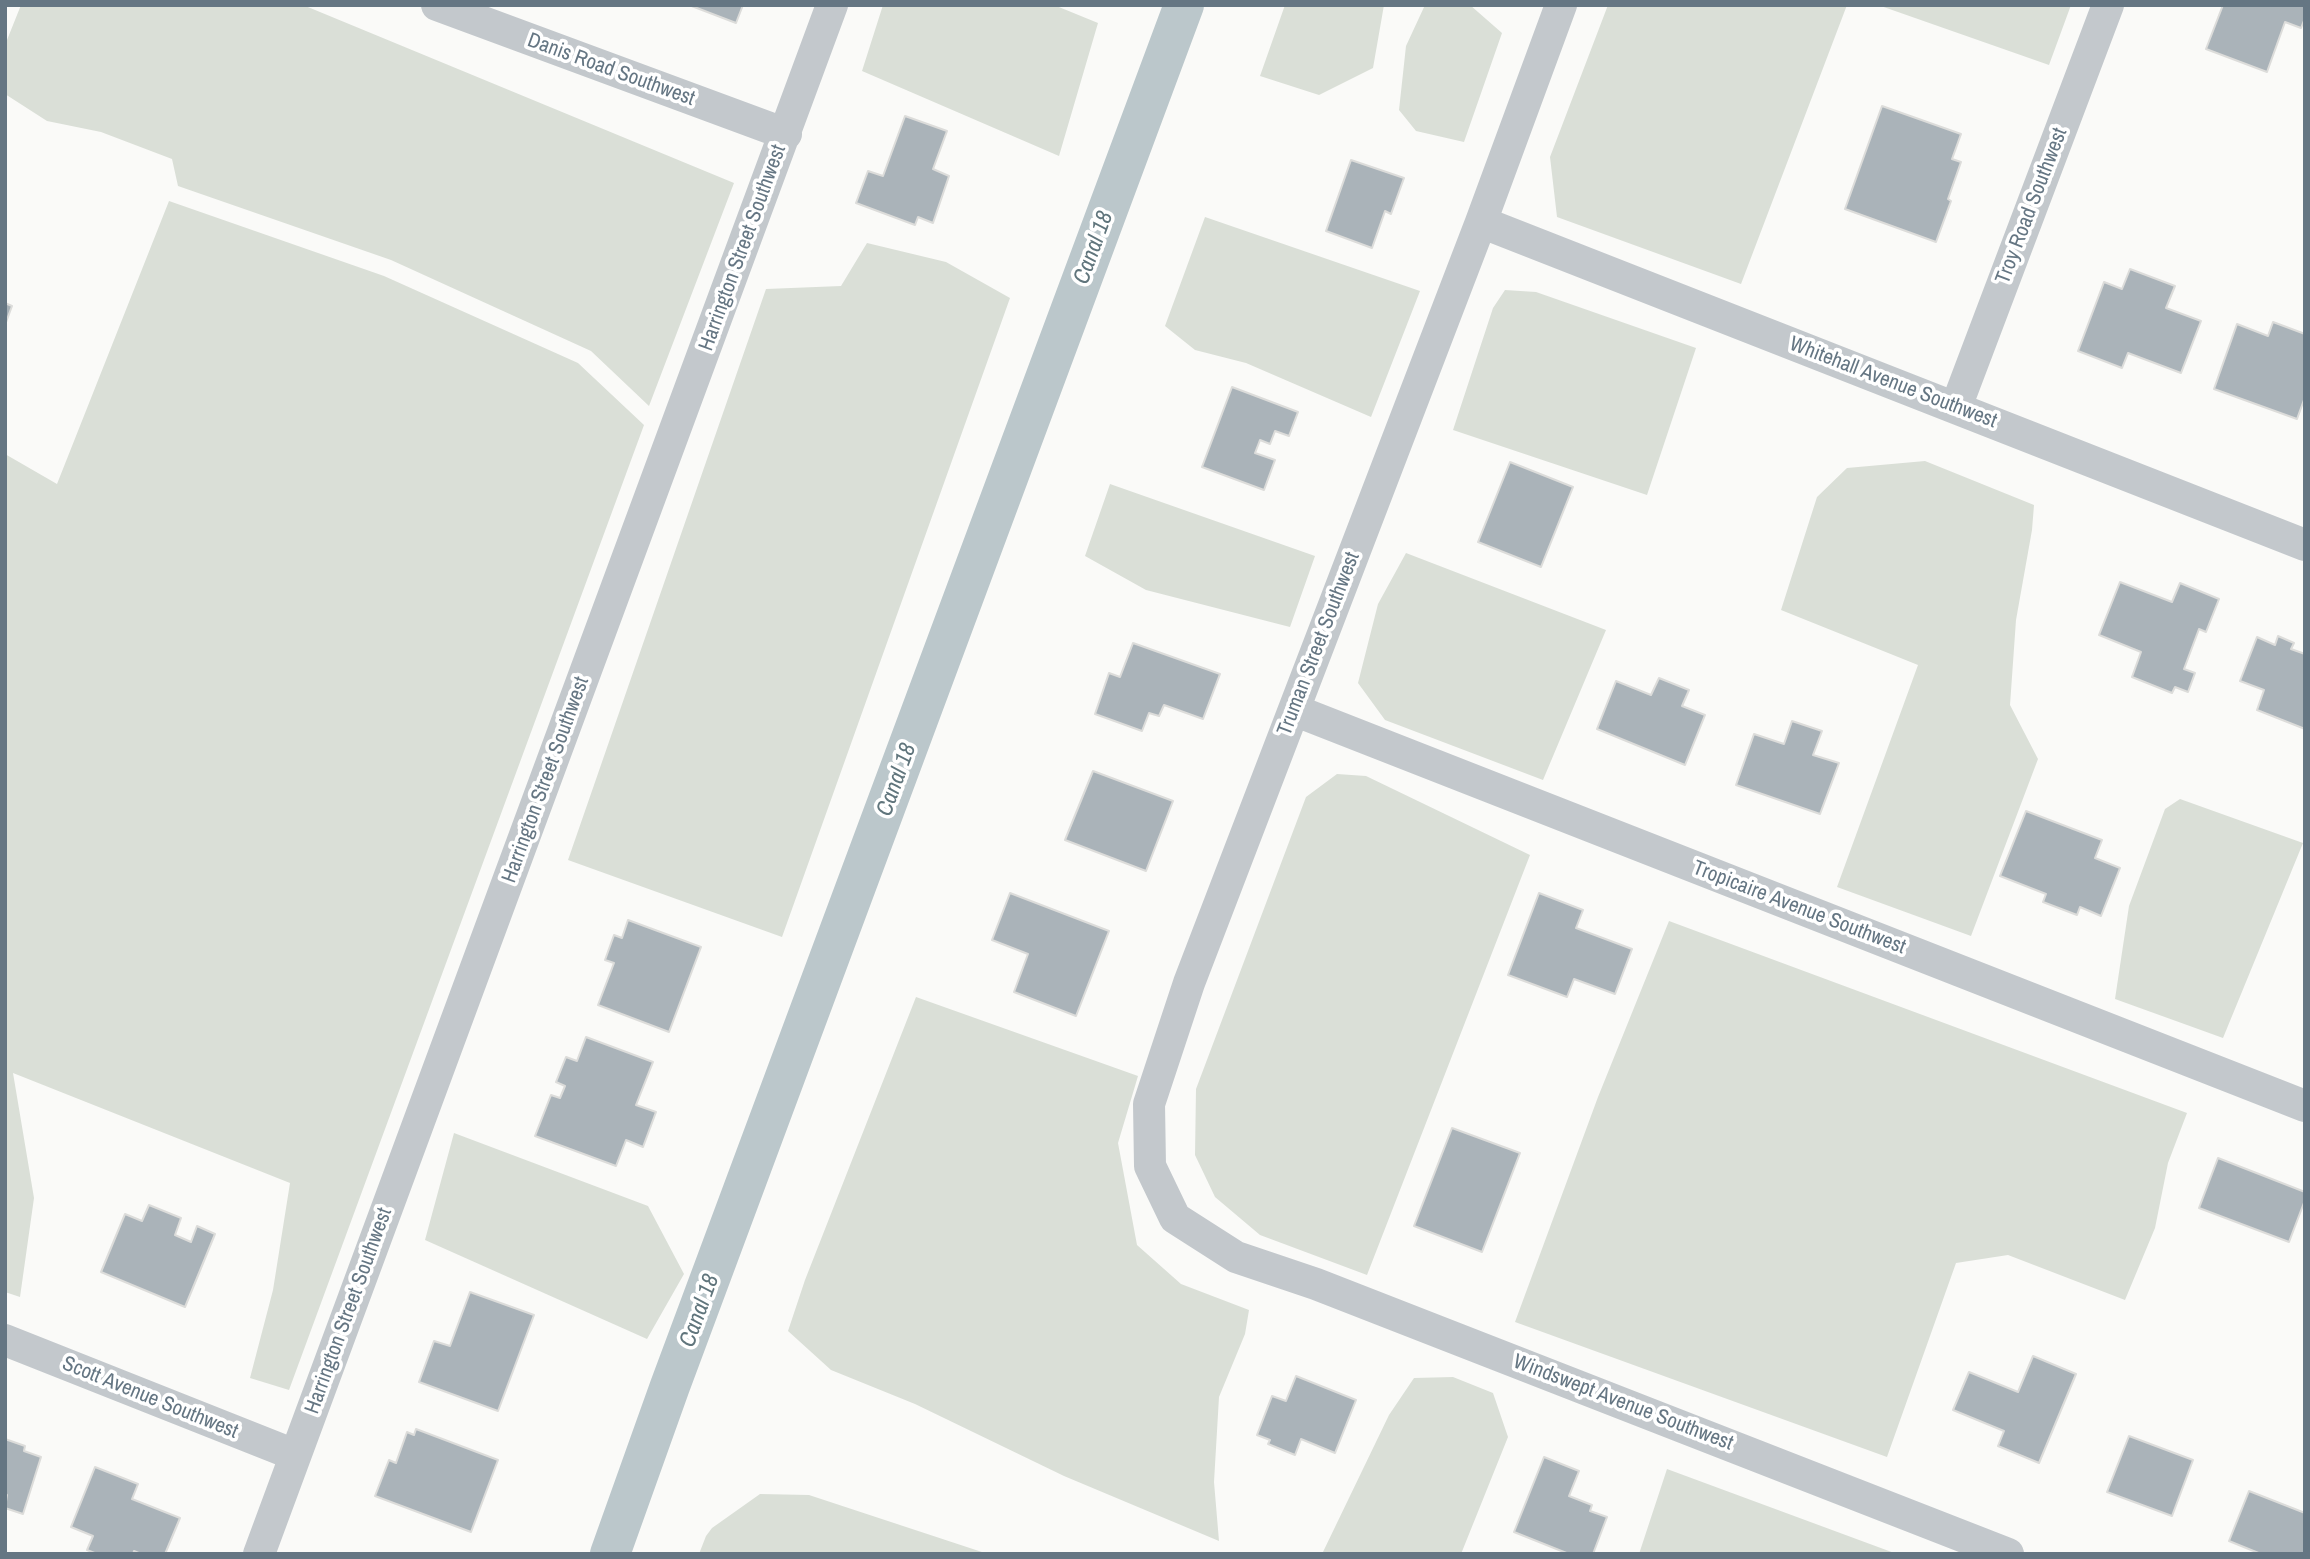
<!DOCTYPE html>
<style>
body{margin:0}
#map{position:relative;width:2310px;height:1559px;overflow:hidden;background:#fafaf8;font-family:"Archivo Narrow",sans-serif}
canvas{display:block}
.frame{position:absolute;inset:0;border:7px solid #657683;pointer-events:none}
</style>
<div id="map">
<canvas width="2310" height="1559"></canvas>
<div class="frame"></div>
</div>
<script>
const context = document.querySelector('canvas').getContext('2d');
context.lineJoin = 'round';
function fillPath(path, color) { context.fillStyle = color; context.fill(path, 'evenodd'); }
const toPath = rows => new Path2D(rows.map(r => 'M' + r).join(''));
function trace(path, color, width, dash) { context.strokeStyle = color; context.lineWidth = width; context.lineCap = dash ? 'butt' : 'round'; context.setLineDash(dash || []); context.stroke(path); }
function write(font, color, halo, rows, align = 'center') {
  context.font = font + ' "Archivo Narrow",sans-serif'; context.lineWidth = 7; context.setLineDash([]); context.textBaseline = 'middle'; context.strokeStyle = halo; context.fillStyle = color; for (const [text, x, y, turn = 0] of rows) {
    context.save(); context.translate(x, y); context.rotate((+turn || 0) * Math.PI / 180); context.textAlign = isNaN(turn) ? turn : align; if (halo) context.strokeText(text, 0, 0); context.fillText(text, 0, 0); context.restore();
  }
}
const green = toPath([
 [21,5,303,5,734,183,649,406,591,351,391,260,178,186,172,159,101,132,47,121,5,94,5,45],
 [883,5,1054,5,1098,23,1059,156,862,71],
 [1285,5,1384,5,1373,68,1319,95,1260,76],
 [1425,5,1470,5,1502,33,1464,142,1416,131,1399,110,1406,46],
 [1608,5,1847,5,1741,284,1557,217,1550,157],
 [1878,5,2071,5,2049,65],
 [169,201,384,276,578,363,644,425,289,1390,250,1378,273,1290,290,1183,13,1073,34,1198,20,1297,5,1292,5,454,57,484],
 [1205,217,1420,291,1371,417,1246,363,1195,350,1165,326],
 [867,243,946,262,1010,298,782,937,568,860,766,289,841,286],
 [1505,290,1536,292,1696,348,1647,495,1453,430,1493,308],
 [1925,461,2034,505,2032,530,2016,620,2010,705,2038,759,1971,936,1837,887,1918,665,1781,610,1817,497,1847,468],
 [1110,484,1315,556,1290,627,1146,590,1085,556],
 [1406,553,1606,630,1543,780,1385,720,1358,683,1378,604],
 [1337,774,1366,776,1530,855,1367,1275,1260,1235,1215,1197,1195,1155,1196,1089,1306,797],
 [2180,799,2303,843,2223,1038,2115,999,2129,906,2165,809],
 [1669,921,2187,1113,2168,1163,2155,1228,2125,1300,2008,1255,1956,1263,1887,1457,1515,1322,1598,1097],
 [916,997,1138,1076,1118,1143,1137,1245,1181,1284,1249,1310,1245,1334,1219,1397,1214,1482,1219,1541,1064,1476,915,1404,831,1370,788,1331,805,1280],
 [454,1133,648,1206,684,1274,647,1339,425,1240],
 [1453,1377,1493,1393,1508,1437,1461,1554,1322,1554,1389,1415,1414,1378],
 [1667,1469,1897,1554,1639,1554],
 [760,1494,809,1495,988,1554,699,1554,706,1536,712,1528]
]);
const canal = toPath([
 [610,1554,670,1386,1184,5]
]);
const building = toPath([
 [689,5,743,5,736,23,689,5],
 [2223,5,2305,5,2305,18,2301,28,2285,22,2267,72,2206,49,2223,5],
 [1882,106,1961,134,1952,159,1961,162,1948,199,1951,201,1936,242,1845,209,1882,106],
 [905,116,947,131,933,169,949,176,933,223,918,217,915,225,856,203,868,171,883,176,905,116],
 [1351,160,1404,178,1391,214,1385,211,1372,248,1326,231,1351,160],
 [2130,269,2175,286,2166,308,2201,321,2181,373,2128,353,2122,368,2078,351,2104,282,2122,289,2130,269],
 [5,303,12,306,5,325,5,303],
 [2273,322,2305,334,2305,397,2297,419,2214,389,2237,324,2268,336,2273,322],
 [1232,387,1298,412,1289,436,1275,431,1270,444,1260,440,1255,453,1275,460,1264,490,1202,467,1232,387],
 [1510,462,1573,487,1541,567,1478,542,1510,462],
 [2120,582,2172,602,2180,583,2219,599,2206,632,2199,629,2184,669,2195,673,2188,692,2175,687,2172,693,2132,677,2141,652,2099,635,2120,582],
 [2278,636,2294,643,2291,649,2305,654,2305,729,2257,710,2264,690,2240,681,2257,637,2275,645,2278,636],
 [1133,643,1220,674,1203,719,1164,705,1159,716,1149,713,1142,731,1095,714,1109,673,1120,677,1133,643],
 [1659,678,1689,690,1682,706,1705,715,1685,765,1597,729,1616,681,1651,695,1659,678],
 [1792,721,1822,731,1813,755,1839,763,1820,814,1736,785,1754,734,1784,744,1792,721],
 [1093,771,1173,801,1146,871,1065,840,1093,771],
 [2026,811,2102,840,2095,858,2120,868,2101,916,2080,907,2077,915,2043,902,2046,894,2000,876,2026,811],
 [1010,893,1109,931,1076,1016,1014,992,1028,954,992,940,1010,893],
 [1539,893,1583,910,1576,928,1632,949,1615,994,1574,979,1567,997,1508,975,1539,893],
 [628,920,701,947,669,1032,598,1005,614,963,605,960,614,935,622,938,628,920],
 [586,1037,653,1062,636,1105,656,1112,643,1147,626,1140,616,1166,535,1136,551,1095,560,1098,565,1086,556,1082,566,1057,577,1061,586,1037],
 [1452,1128,1520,1153,1482,1252,1414,1226,1452,1128],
 [2218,1158,2305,1192,2305,1200,2289,1242,2199,1208,2218,1158],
 [149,1205,181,1218,175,1235,191,1242,197,1226,215,1234,185,1307,101,1272,125,1214,142,1221,149,1205],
 [470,1292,534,1315,498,1411,419,1382,434,1341,450,1346,470,1292],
 [2033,1356,2076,1374,2039,1463,1998,1446,2004,1431,1953,1410,1969,1372,2018,1392,2033,1356],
 [1296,1376,1356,1400,1335,1453,1301,1439,1295,1455,1268,1444,1270,1440,1257,1435,1272,1396,1286,1401,1296,1376],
 [416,1429,498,1460,471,1532,375,1496,389,1460,396,1463,407,1432,414,1435,416,1429],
 [2129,1436,2193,1460,2172,1516,2107,1492,2129,1436],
 [5,1439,25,1446,24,1451,41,1457,23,1514,5,1508,7,1495,5,1494,5,1439],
 [1544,1457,1579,1471,1569,1496,1592,1505,1590,1511,1607,1517,1593,1554,1569,1554,1514,1532,1544,1457],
 [95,1467,138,1484,132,1499,180,1518,165,1554,141,1554,134,1551,133,1554,97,1554,87,1550,93,1536,71,1527,95,1467],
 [2249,1491,2305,1513,2305,1554,2261,1554,2229,1541,2249,1491]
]);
const street = toPath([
 [437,5,786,134],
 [1561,5,1481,222,1189,983,1149,1104,1150,1166,1175,1218,1236,1257,1316,1284,2008,1554],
 [1481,222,2305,545],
 [1956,407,2108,5],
 [1294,710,2305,1106],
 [5,1340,295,1455],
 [259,1554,832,5]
]);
const streetNames = [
 ["Danis Road Southwest",611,70,20],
 ["Troy Road Southwest",2032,206,-69],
 ["Harrington Street Southwest",743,248,-70],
 ["Whitehall Avenue Southwest",1893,383,21],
 ["Truman Street Southwest",1319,644,-69],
 ["Harrington Street Southwest",546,780,-70],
 ["Tropicaire Avenue Southwest",1799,908,21],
 ["Harrington Street Southwest",349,1311,-70],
 ["Scott Avenue Southwest",150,1398,22],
 ["Windswept Avenue Southwest",1623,1403,21]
];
const waterNames = [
 ["Canal 18",1094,248,-70],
 ["Canal 18",897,780,-70],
 ["Canal 18",700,1311,-70]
];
fillPath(green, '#dadfd7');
trace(canal, '#bbc7cb', 40);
fillPath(building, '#aab3b9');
trace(building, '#dcdcda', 2);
trace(street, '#c3c8cc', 32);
write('21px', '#657683', '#fff', streetNames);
write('italic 23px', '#60757c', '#fff', waterNames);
</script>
